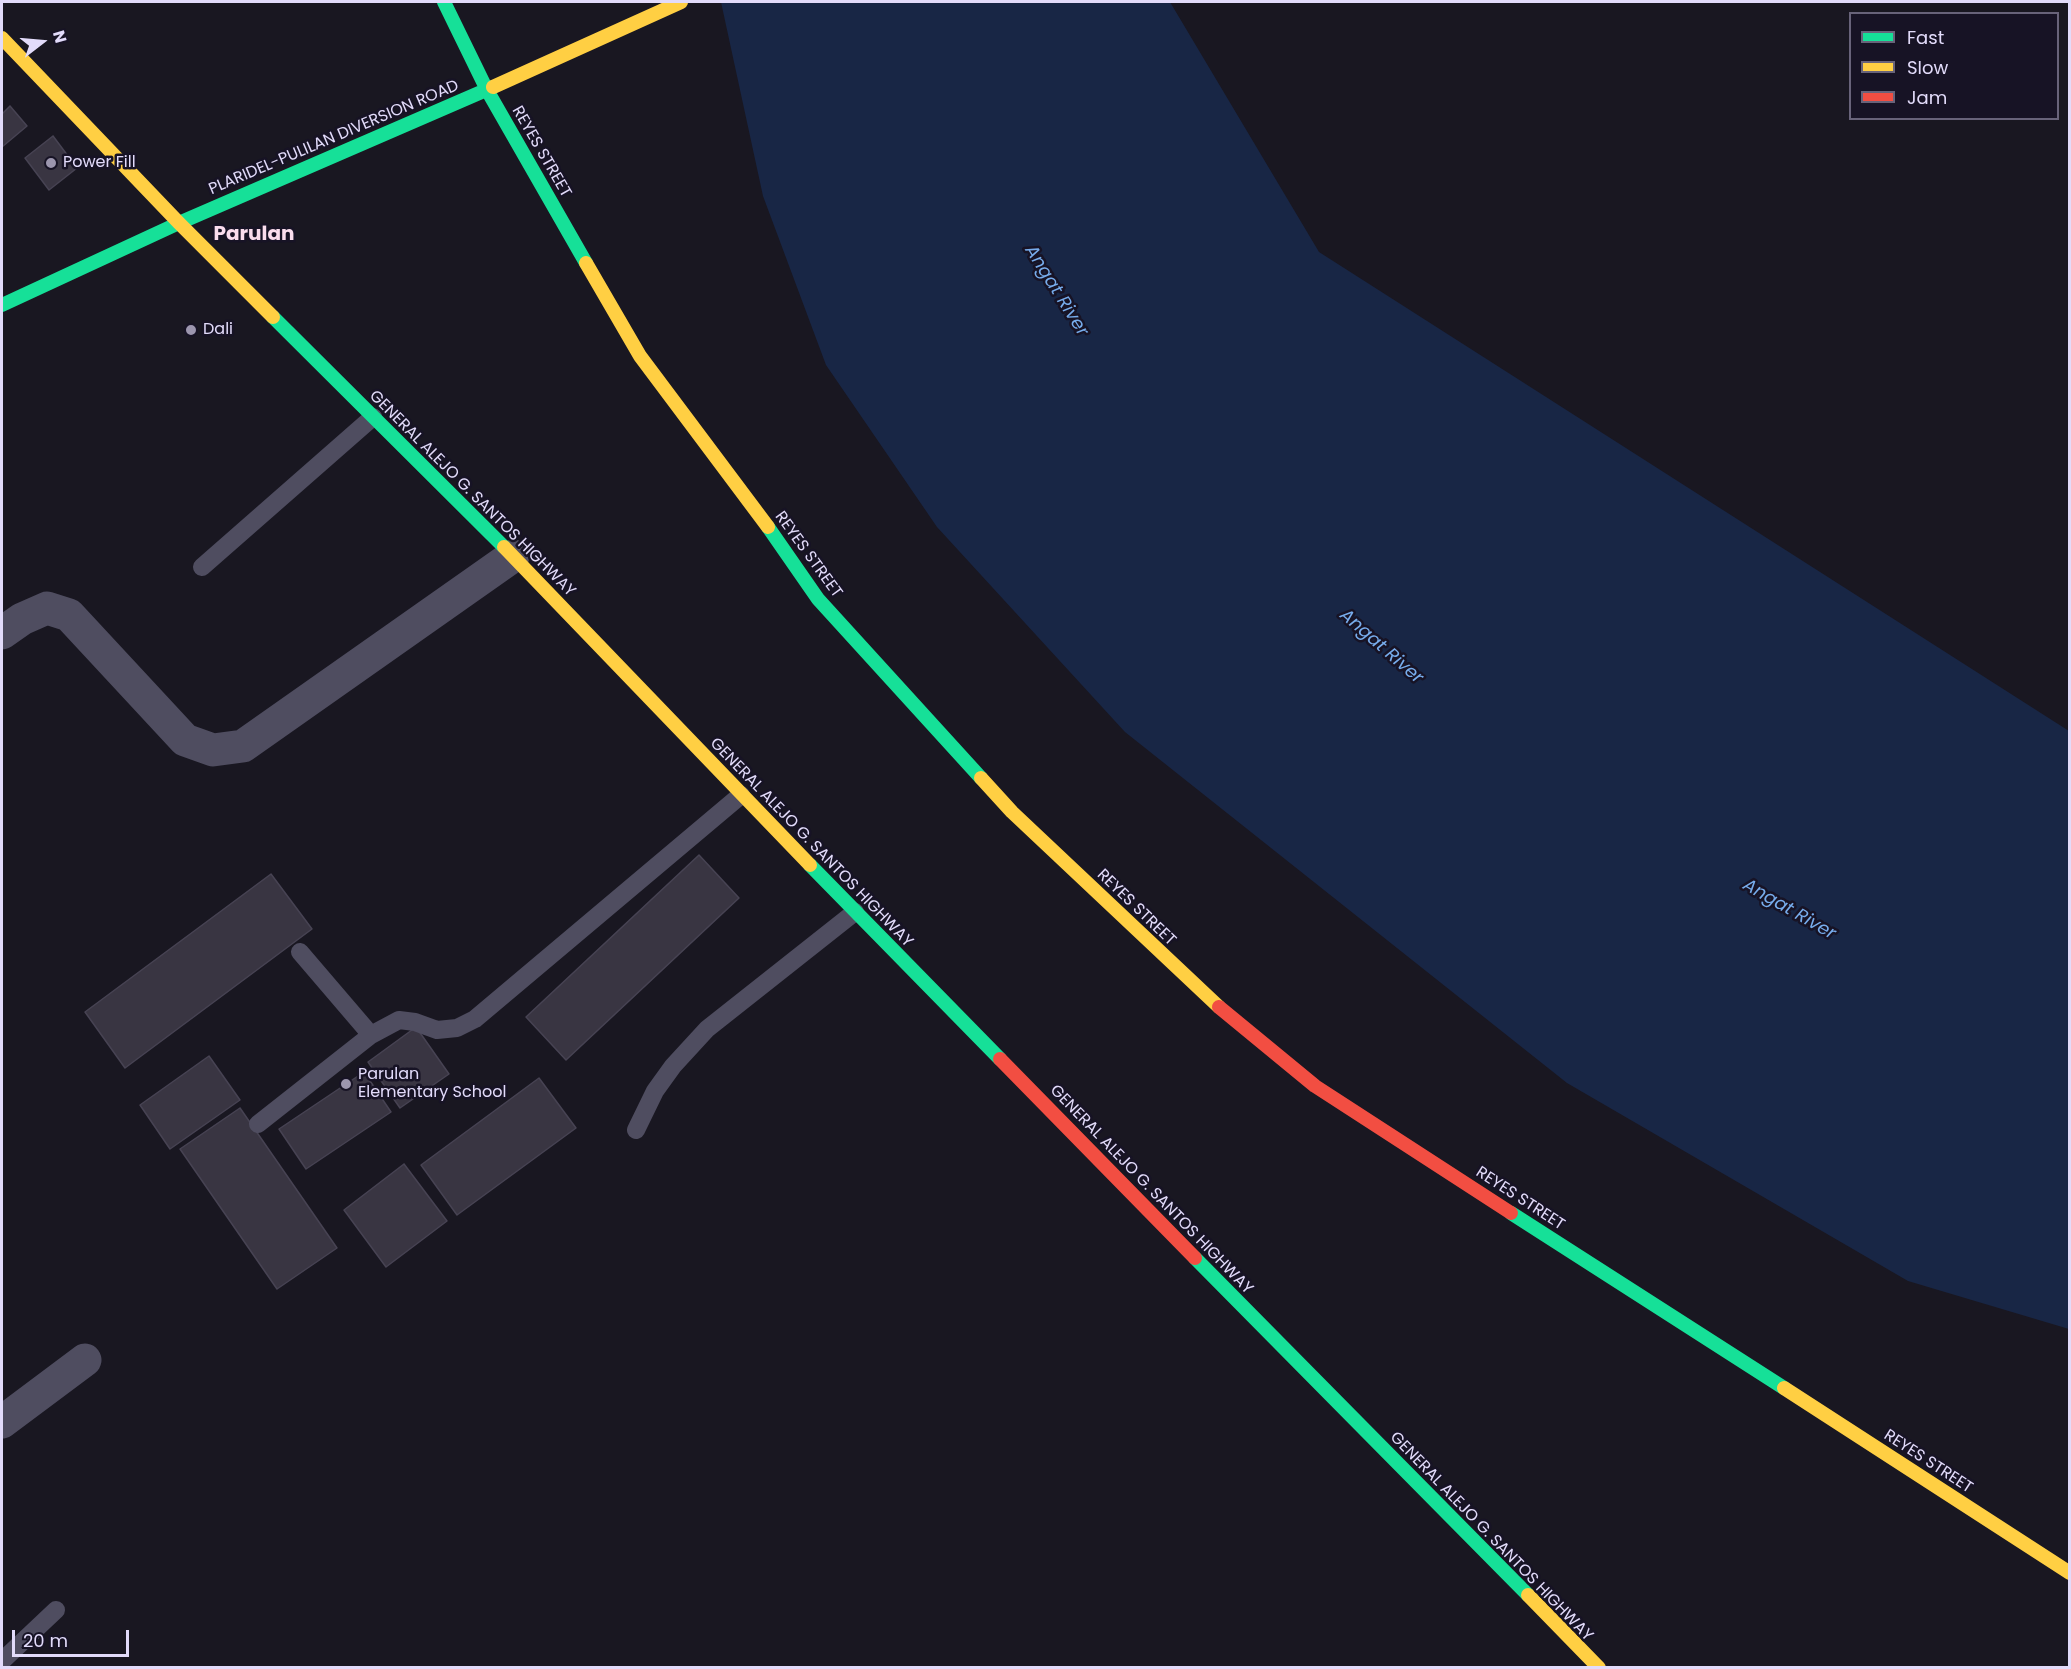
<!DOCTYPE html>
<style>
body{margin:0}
#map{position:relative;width:2071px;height:1669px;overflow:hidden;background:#191721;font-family:Poppins,sans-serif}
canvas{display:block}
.frame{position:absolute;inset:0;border:3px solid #e2dbfa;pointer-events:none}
.legend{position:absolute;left:1849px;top:12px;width:210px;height:108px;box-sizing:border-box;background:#171325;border:2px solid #68637a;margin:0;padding:8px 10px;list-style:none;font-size:18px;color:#e2dbfa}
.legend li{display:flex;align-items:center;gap:12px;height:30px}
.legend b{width:30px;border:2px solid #68637a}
.north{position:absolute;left:12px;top:12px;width:60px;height:60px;-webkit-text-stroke:4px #171325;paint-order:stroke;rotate:74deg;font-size:16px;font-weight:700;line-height:24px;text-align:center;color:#e2dbfa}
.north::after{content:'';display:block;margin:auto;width:21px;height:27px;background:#e2dbfa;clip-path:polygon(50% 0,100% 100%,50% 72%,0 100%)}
.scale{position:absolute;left:12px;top:1630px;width:117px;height:27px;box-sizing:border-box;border:3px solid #e2dbfa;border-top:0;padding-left:8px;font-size:18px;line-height:21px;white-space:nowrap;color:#e2dbfa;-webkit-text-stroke:4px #171325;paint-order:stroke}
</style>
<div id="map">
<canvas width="2071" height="1669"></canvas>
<div class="frame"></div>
<ul class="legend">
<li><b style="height:8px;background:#16e098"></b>Fast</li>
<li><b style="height:8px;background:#ffcf43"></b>Slow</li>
<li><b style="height:8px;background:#f24e42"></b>Jam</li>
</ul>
<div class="north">N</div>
<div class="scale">20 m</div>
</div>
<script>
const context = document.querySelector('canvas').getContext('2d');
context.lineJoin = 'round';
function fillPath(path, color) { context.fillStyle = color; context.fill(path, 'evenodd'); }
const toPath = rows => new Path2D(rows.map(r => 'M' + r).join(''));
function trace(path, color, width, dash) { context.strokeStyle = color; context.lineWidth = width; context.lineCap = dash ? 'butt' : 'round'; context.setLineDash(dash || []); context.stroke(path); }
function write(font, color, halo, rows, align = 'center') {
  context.font = font + ' Poppins,sans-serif'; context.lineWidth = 5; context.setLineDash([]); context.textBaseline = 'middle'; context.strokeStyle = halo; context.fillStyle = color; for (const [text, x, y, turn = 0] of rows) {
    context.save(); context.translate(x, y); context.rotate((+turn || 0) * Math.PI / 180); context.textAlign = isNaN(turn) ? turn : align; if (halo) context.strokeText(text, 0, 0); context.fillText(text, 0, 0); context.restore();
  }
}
const water = toPath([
 [721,2,1170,2,1319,252,2069,731,2069,1329,1908,1281,1567,1083,1125,732,937,527,826,365,763,196]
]);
const building = toPath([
 [10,106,27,126,2,147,2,114,10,106],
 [53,136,77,168,49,190,25,158,53,136],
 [699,855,739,898,566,1060,526,1017,699,855],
 [271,874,312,929,125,1068,85,1012,271,874],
 [416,1027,449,1074,400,1108,368,1062,416,1027],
 [209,1056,240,1100,170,1149,140,1105,209,1056],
 [364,1072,391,1112,306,1169,279,1129,364,1072],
 [539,1078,576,1128,457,1215,421,1165,539,1078],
 [240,1108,337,1248,277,1289,180,1149,240,1108],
 [404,1164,447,1221,386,1267,344,1210,404,1164]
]);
const lane = toPath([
 [202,567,373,417],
 [300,952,371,1035,399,1020,415,1022,437,1030,457,1028,475,1019,741,795],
 [258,1124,371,1035],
 [636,1130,655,1091,673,1066,707,1029,855,912],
 [2,1661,56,1610]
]);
const street = toPath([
 [2,633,22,619,47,608,69,615,185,740,213,750,243,746,513,556],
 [2,1422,85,1360]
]);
const fast = toPath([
 [444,2,487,90,586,263],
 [2,305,179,223,493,87],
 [273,317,504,547],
 [768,527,818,599,981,778],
 [810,865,1000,1059],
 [1511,1213,1784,1388],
 [1195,1258,1528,1595]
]);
const slow = toPath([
 [2,38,179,223,273,317],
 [493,87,681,2],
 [586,263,640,356,768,527],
 [504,547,810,865],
 [981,778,1012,812,1219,1007],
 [1784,1388,2070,1573],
 [1528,1595,1599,1668]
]);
const jam = toPath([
 [1219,1007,1315,1086,1511,1213],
 [1000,1059,1195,1258]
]);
const markers = [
 [51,163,6,"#9c96ae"],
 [191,330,6,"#9c96ae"],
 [346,1084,6,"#9c96ae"]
];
const streetNames = [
 ["PLARIDEL-PULILAN DIVERSION ROAD",334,138,-23],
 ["REYES STREET",541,152,60],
 ["GENERAL ALEJO G. SANTOS HIGHWAY",472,494,45],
 ["REYES STREET",808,555,54],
 ["GENERAL ALEJO G. SANTOS HIGHWAY",811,843,46],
 ["REYES STREET",1136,908,44],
 ["GENERAL ALEJO G. SANTOS HIGHWAY",1151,1190,46],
 ["REYES STREET",1520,1199,33],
 ["REYES STREET",1928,1462,33],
 ["GENERAL ALEJO G. SANTOS HIGHWAY",1491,1537,46]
];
const poiNames = [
 ["Power Fill",63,163],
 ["Dali",203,330],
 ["Parulan",358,1075],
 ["Elementary School",358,1093]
];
const waterNames = [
 ["Angat River",1056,291,58],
 ["Angat River",1381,647,41],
 ["Angat River",1789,910,30]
];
const quarterNames = [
 ["Parulan",254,235]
];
fillPath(water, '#182645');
fillPath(building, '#393542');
trace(building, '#474353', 1.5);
trace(lane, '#4f4d60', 18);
trace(street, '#4f4d60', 33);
trace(fast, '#16e098', 14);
trace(slow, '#ffcf43', 14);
trace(jam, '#f24e42', 14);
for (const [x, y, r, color] of markers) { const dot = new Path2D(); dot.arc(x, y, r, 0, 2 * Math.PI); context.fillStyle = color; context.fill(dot); trace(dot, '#171325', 2); }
write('16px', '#e2dbfa', '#171325', streetNames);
write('16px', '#e2dbfa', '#171325', poiNames, 'left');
write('italic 18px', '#77acec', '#171325', waterNames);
write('bold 20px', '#fadded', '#171325', quarterNames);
</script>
